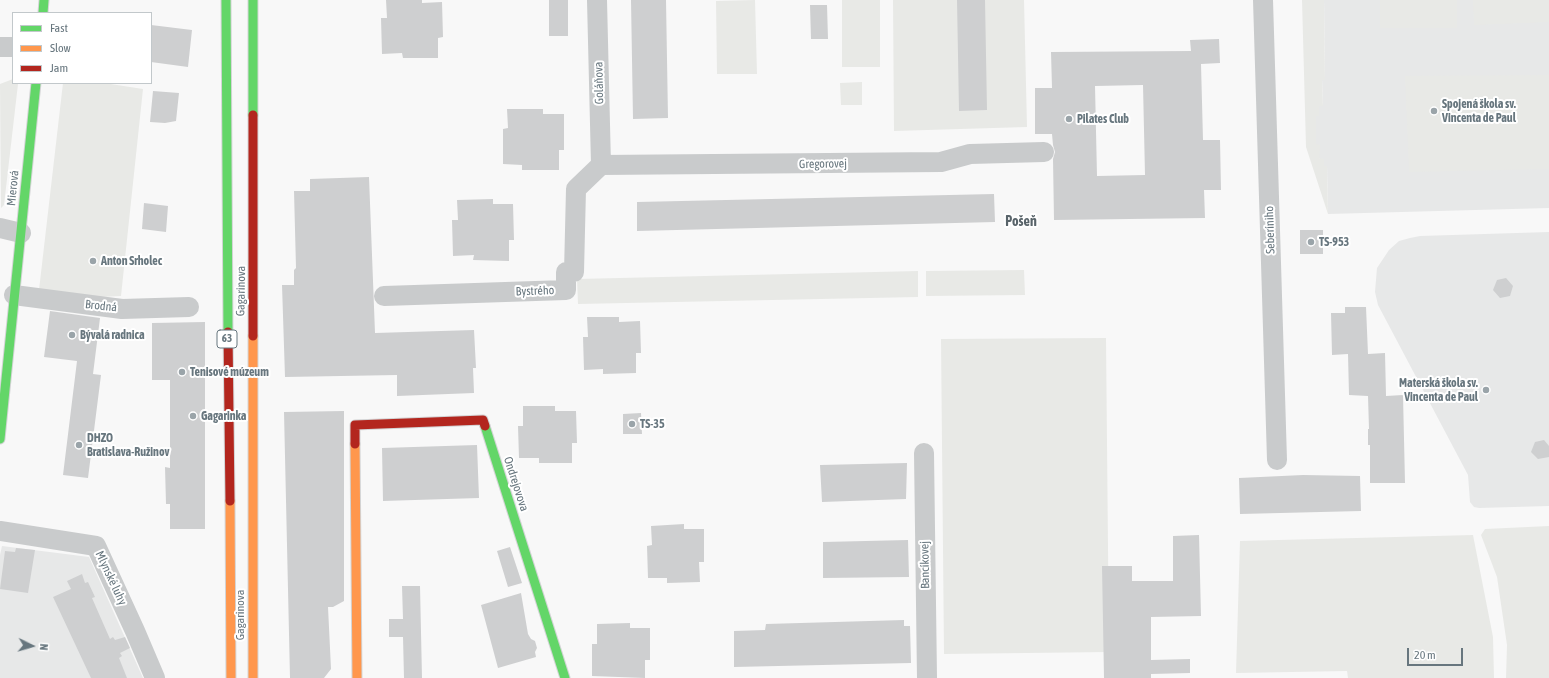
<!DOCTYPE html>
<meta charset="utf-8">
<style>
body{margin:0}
#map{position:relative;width:1549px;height:678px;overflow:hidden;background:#f8f8f8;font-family:"Asap Condensed",sans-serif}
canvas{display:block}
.legend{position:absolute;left:12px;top:12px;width:140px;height:72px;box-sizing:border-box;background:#fff;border:1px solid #c2c8cb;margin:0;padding:5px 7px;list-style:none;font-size:12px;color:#67767e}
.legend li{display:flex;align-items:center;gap:8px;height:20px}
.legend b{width:20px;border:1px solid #c2c8cb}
.north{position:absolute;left:12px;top:626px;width:40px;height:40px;-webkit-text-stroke:3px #fff;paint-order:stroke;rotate:95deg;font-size:11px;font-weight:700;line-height:16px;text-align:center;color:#67767e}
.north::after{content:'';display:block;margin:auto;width:14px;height:18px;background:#67767e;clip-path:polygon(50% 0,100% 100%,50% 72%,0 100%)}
.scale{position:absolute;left:1407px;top:648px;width:56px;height:18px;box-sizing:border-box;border:2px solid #67767e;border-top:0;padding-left:5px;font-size:12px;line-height:14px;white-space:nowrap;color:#67767e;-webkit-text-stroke:3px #fff;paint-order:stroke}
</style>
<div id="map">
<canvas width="1549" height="678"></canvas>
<ul class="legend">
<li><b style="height:5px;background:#63d668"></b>Fast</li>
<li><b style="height:5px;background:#ff974d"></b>Slow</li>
<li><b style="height:5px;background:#b3261e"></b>Jam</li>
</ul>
<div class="north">N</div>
<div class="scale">20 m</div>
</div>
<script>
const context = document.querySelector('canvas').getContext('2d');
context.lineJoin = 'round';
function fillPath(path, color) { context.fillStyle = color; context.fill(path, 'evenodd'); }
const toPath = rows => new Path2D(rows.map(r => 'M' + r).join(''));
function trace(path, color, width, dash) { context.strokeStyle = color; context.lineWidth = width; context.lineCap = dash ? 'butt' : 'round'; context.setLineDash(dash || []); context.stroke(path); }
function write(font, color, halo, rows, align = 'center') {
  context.font = font + ' "Asap Condensed",sans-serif'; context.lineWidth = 4; context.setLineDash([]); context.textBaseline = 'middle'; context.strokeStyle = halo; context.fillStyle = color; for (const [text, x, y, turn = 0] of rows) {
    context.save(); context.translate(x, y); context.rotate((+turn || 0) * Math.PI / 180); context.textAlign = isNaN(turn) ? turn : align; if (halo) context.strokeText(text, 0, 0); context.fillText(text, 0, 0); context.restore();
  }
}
const built = toPath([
 [1324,0,1549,0,1549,208,1328,214,1327,166,1324,166,1319,158,1316,145,1316,116,1319,116,1319,106,1323,106,1322,80,1325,79],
 [1549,232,1549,506,1479,508,1474,507,1470,502,1468,475,1378,305,1375,292,1377,268,1389,250,1399,241,1410,238,1420,236],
 [2,546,89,557,143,678,0,678,0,555]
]);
const green = toPath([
 [755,0,757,74,717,74,716,1],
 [842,0,880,0,880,67,842,67],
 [893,0,1024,0,1027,127,894,131],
 [1302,0,1324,0,1325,80,1322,80,1323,106,1319,106,1319,116,1316,116,1316,144,1320,145,1319,158,1324,159,1324,166,1327,166,1328,214,1306,147],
 [1380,0,1457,0,1457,28,1380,28],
 [1473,0,1549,0,1549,22,1474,25],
 [1549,75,1549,169,1409,172,1405,76],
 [13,79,13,83,18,84,4,205,1,208,0,84],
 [862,82,862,105,841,105,840,83],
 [63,83,104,83,143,89,121,296,100,297,39,290],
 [1024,270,1025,295,926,296,926,271],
 [918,271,918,297,578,304,577,279],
 [1106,338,1109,652,944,654,941,339],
 [1549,526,1549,678,1506,678,1507,645,1497,577,1481,535,1485,529],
 [1473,535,1493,637,1494,678,1348,678,1347,671,1236,673,1240,541]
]);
const building = toPath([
 [386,0,422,0,422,3,442,2,443,37,438,38,438,58,403,58,402,53,382,54,381,18,387,18],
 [549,0,568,0,568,36,549,36],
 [631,0,666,0,668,118,633,119],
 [957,0,985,0,987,110,959,111],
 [810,5,827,5,828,39,811,39],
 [151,25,192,30,188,67,151,62],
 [1219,39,1220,63,1201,64,1203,140,1220,140,1221,190,1204,190,1205,218,1054,220,1053,159,1055,152,1053,145,1052,134,1035,134,1035,88,1052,88,1051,52,1191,51,1190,40],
 [1143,85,1145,175,1097,176,1095,86],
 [153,91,179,93,176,121,165,123,150,122],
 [507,109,543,109,543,114,564,114,564,150,559,150,559,170,522,170,522,165,503,164,503,129,508,128],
 [369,177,375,333,474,330,476,368,473,368,474,393,397,396,397,375,285,377,282,285,294,285,294,270,296,268,294,191,310,191,310,179],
 [994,194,995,222,637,231,637,202],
 [493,199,493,204,513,204,514,240,509,240,509,261,473,260,474,255,453,256,452,220,458,220,457,200],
 [144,203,168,206,166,232,142,229],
 [1300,230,1323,230,1323,254,1300,254],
 [1506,278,1513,286,1510,296,1500,298,1493,290,1497,280],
 [1345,307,1366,307,1368,354,1385,353,1386,396,1403,395,1405,483,1370,483,1370,445,1368,445,1368,429,1369,429,1368,396,1349,395,1348,354,1332,355,1331,313,1345,313],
 [50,311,100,318,93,374,101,375,88,478,63,475,77,361,44,357],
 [587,317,619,317,619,322,640,321,641,353,636,353,636,373,603,374,603,369,584,370,583,337,588,337],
 [205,322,205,529,170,529,170,504,166,504,165,467,170,468,170,380,152,380,152,323],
 [523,406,555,406,555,411,576,411,577,443,572,443,572,463,539,463,539,458,519,458,518,426,523,426],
 [344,411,344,601,333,607,328,607,331,669,324,678,290,678,284,412],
 [641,413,642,434,623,434,623,414],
 [1544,440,1549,446,1549,457,1538,459,1531,452,1535,442],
 [477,445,479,498,383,501,382,448],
 [907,463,906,499,822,502,820,465],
 [1303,475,1360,476,1361,511,1240,514,1239,478],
 [684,524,684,529,704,529,704,562,699,562,700,582,667,583,667,578,648,578,647,546,652,545,651,526],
 [1199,535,1201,616,1151,617,1151,660,1190,659,1190,673,1151,674,1151,678,1104,678,1102,566,1132,566,1132,581,1173,581,1173,536],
 [908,540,909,577,823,578,823,542],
 [510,547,522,583,508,587,497,551],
 [16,548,35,550,28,593,0,589,5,551,15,552],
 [82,574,85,583,88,582,95,597,92,598,110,639,113,637,115,640,125,637,130,648,120,653,122,656,119,658,127,678,91,678,53,597,71,589,67,581],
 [402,586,420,586,422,678,404,678,403,637,389,637,389,619,403,619],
 [521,593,528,634,531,639,535,641,537,648,535,652,536,657,498,668,481,605],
 [904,620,904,626,910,626,911,663,734,667,734,631,765,630,766,624],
 [630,623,630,628,650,628,650,660,645,660,645,678,592,676,592,644,597,644,597,624]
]);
const street = toPath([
 [597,0,601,165],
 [1263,0,1277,460],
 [0,47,13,47],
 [601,165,941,162,970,154,1044,152],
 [0,228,21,233],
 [14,295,122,309,189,307],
 [384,296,566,290,566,272,574,272,576,189,601,165],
 [924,453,927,678],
 [0,531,96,546,135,631,155,678]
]);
const fast = toPath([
 [226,0,228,332],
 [253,0,253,115],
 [43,13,44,0],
 [485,426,565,678],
 [0,439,36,83]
]);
const slow = toPath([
 [253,336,253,678],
 [355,444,357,678],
 [230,501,231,678]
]);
const jam = toPath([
 [253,115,253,336],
 [228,332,230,501],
 [355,444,355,425,483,420,485,426]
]);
const markers = [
 [1434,111,4,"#9aa4a9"],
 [1069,119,4,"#9aa4a9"],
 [1311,242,4,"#9aa4a9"],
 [93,261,4,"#9aa4a9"],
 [72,335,4,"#9aa4a9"],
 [182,372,4,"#9aa4a9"],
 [1486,390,4,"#9aa4a9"],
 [193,416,4,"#9aa4a9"],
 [632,424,4,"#9aa4a9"],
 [79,445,4,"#9aa4a9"]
];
const shields = [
 [227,339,20]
];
const shieldNames = [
 ["63",227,339]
];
const streetNames = [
 ["Goláňova",599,83,-91],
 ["Gregorovej",823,164,-1],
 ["Mierová",13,188,-84],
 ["Seberíniho",1270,230,-92],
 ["Gagarinova",241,291,-89],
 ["Bystrého",535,291,-2],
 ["Brodná",101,306,6],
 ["Ondrejovova",516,484,72],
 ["Bancíkovej",925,565,-91],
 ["Mlynské luhy",111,578,65],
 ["Gagarinova",240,615,-90]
];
const poiNames = [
 ["Spojená škola sv.",1442,104],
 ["Vincenta de Paul",1442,118],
 ["Pilates Club",1077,119],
 ["TS-953",1319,242],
 ["Anton Srholec",101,261],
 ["Bývalá radnica",80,335],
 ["Tenisové múzeum",190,372],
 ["Materská škola sv.",1478,383,"right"],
 ["Vincenta de Paul",1478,397,"right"],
 ["Gagarinka",201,416],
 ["TS-35",640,424],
 ["DHZO",87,438],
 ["Bratislava-Ružinov",87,452]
];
const quarterNames = [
 ["Pošeň",1021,222]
];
fillPath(built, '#e7e8e8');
fillPath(green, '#e8e9e6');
fillPath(building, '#cecfd0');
trace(fast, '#d3d4d5', 11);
trace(slow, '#d3d4d5', 11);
trace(jam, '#d3d4d5', 11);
trace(street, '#c9cbcc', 20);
trace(fast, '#63d668', 9);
trace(slow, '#ff974d', 9);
trace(jam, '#b3261e', 9);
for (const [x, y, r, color] of markers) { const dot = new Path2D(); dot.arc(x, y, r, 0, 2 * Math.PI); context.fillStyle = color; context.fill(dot); trace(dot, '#fff', 1.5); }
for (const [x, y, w] of shields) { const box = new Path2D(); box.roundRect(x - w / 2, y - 9, w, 18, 3); context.fillStyle = '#fff'; context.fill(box); trace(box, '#67767e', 1); }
write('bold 11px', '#67767e', null, shieldNames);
write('12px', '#67767e', '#fff', streetNames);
write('bold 12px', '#67767e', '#fff', poiNames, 'left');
write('bold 14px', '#59646a', '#fff', quarterNames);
</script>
